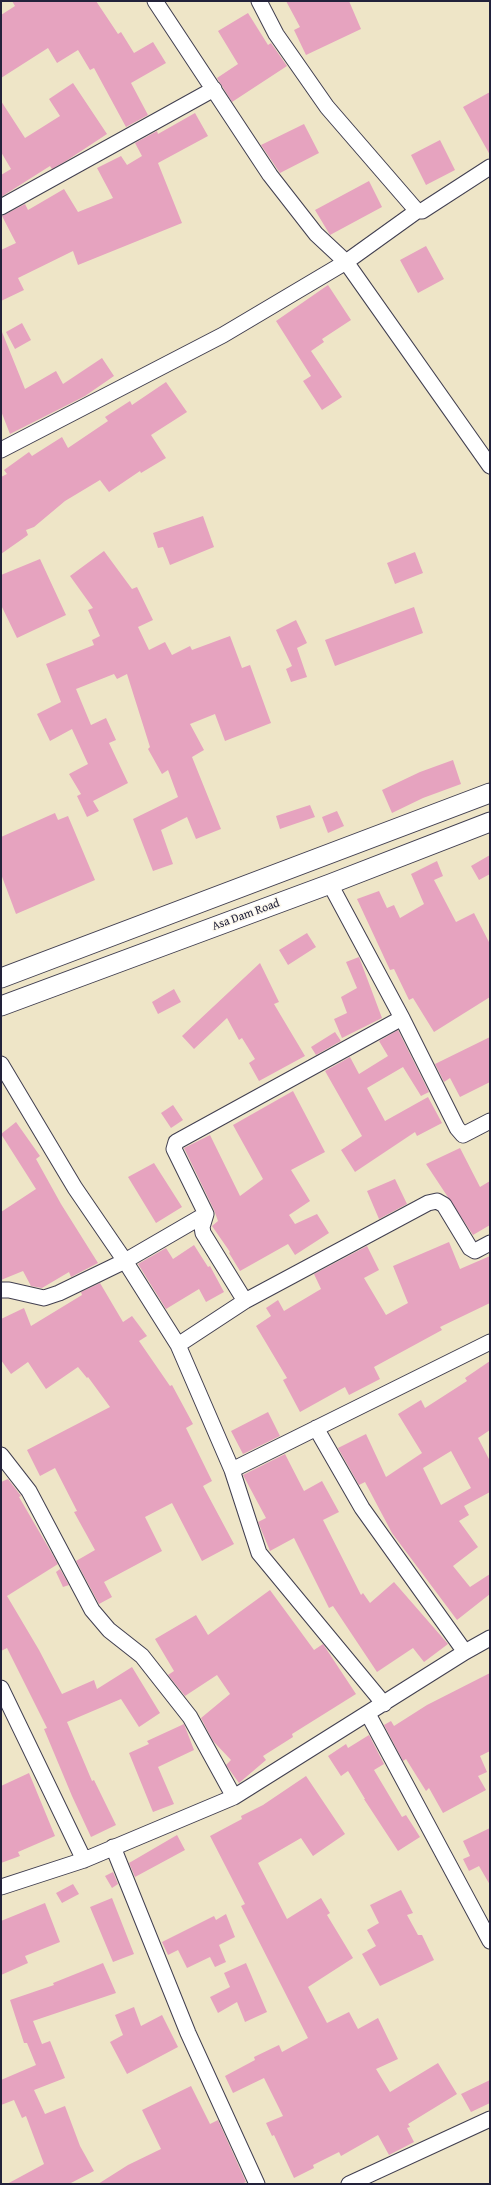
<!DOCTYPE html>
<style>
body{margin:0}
#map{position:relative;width:491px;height:2185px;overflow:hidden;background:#eee5c7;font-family:"Gentium Book Plus",serif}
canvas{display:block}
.frame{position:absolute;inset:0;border:2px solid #22223b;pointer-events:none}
</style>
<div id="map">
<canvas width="491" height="2185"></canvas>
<div class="frame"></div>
</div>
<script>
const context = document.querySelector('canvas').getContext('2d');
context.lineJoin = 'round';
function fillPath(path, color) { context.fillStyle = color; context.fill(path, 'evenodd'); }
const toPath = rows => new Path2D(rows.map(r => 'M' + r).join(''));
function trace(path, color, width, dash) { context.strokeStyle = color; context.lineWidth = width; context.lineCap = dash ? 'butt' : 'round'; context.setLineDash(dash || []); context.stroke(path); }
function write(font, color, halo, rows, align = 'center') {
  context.font = font + ' "Gentium Book Plus",serif'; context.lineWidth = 3; context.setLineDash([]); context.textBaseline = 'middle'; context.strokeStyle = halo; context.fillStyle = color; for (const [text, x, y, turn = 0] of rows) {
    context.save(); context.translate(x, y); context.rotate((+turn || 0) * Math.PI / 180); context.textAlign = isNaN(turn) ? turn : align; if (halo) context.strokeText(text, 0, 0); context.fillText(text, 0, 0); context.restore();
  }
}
const building = toPath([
 [12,1,96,1,118,34,121,32,134,53,153,42,166,63,131,83,148,115,126,127,94,68,90,70,78,50,57,63,48,48,1,78,1,15,15,6],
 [286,1,349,1,361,29,306,55,294,30,300,27],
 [248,13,268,45,271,43,287,66,232,102,217,78,238,64,218,31],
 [73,83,107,134,66,161,52,169,50,166,1,197,1,175,11,169,1,152,1,101,25,138,60,116,49,99],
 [490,92,490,155,463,107],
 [195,113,208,136,158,163,182,223,78,265,73,251,18,278,24,290,1,301,1,250,16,243,2,216,25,204,28,210,64,189,78,212,113,198,97,168,121,156,127,165,142,156,135,143,157,131,158,134],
 [304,124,319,153,280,173,261,145],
 [440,140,455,170,426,185,411,155],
 [369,181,382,207,330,235,315,210],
 [426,246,444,279,418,293,400,260],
 [328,285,351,320,322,339,324,342,311,351,342,397,322,410,303,381,311,376,276,321],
 [22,323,31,340,15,349,6,332],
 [2,332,25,389,56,371,63,384,102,358,114,376,85,396,10,434,1,411],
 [166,382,187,412,151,435,166,458,141,473,140,471,109,492,100,480,65,501,34,527,26,530,28,535,1,554,1,477,7,474,4,470,29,452,32,456,62,437,68,448,108,421,105,417,130,401,132,405],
 [203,516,214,547,170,565,163,547,158,548,153,533],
 [104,551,132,589,137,587,153,620,138,627,149,650,165,642,172,655,190,646,192,650,230,636,242,668,250,665,271,723,225,741,215,714,190,724,204,750,192,757,221,829,196,839,187,817,161,830,173,864,153,871,133,819,178,797,168,770,162,774,148,749,150,747,127,674,117,679,114,674,76,689,91,725,106,718,116,740,109,743,128,783,93,801,99,811,87,817,77,796,81,794,69,774,88,764,72,729,50,741,37,714,61,702,46,664,94,645,92,640,100,636,88,610,93,608,70,576],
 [415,552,423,573,395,584,387,563],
 [40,559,66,615,17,638,1,605,1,575],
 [414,607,423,633,335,666,325,640],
 [296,620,307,643,297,648,307,677,291,682,286,669,292,666,276,630],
 [453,760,461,784,423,798,392,813,382,790,420,772],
 [310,805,315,817,280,829,276,816],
 [337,811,344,826,328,833,322,817],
 [55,813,58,820,68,816,95,880,16,914,1,874,1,837],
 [490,855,490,874,479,880,471,866],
 [437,861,443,876,434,880,456,922,474,913,490,944,490,997,434,1032,413,998,409,1000,394,969,390,970,357,899,379,891,387,908,394,905,400,918,424,904,411,874],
 [307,933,316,947,288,965,279,950],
 [359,957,382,1018,342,1038,334,1019,347,1013,341,997,357,988,346,962],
 [260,963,279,1002,274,1004,305,1056,259,1081,249,1063,255,1059,242,1038,239,1040,227,1018,194,1049,182,1036],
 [174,989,181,1002,158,1014,152,1002],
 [398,1030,429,1092,421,1096,403,1067,367,1088,385,1121,428,1097,442,1123,417,1136,415,1132,355,1172,341,1150,362,1136,325,1071,350,1057,359,1074,388,1056,379,1041],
 [335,1032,341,1041,316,1055,311,1047],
 [490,1037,490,1082,460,1097,450,1078,444,1082,435,1064],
 [293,1091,325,1152,291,1170,310,1201,289,1215,295,1224,317,1214,329,1233,295,1255,288,1244,240,1271,229,1253,230,1252,212,1226,218,1221,214,1210,184,1148,210,1135,240,1196,263,1179,233,1125],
 [173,1105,183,1120,171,1128,161,1113],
 [16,1122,40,1156,36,1159,61,1204,98,1263,71,1277,69,1272,42,1288,31,1286,23,1271,1,1280,1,1212,36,1189,1,1134],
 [460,1148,480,1187,490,1181,490,1225,473,1235,426,1164],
 [154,1163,182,1207,156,1223,128,1177],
 [395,1179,407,1204,379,1219,367,1191],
 [449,1242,460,1269,490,1256,490,1303,440,1327,442,1330,374,1367,380,1379,349,1395,345,1387,300,1412,283,1380,287,1378,256,1326,271,1316,266,1308,278,1300,284,1311,321,1289,314,1274,367,1246,379,1270,364,1278,386,1315,408,1303,393,1266],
 [194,1245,208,1267,210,1266,224,1292,206,1302,199,1289,166,1309,138,1264,166,1248,173,1259],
 [100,1283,123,1322,132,1316,147,1336,139,1341,170,1386,172,1385,193,1424,186,1428,212,1481,203,1486,234,1544,202,1561,172,1503,145,1517,162,1551,104,1582,112,1597,99,1604,76,1561,95,1550,74,1512,77,1511,55,1468,40,1476,27,1450,110,1407,88,1377,87,1378,78,1367,46,1389,28,1362,11,1374,1,1360,1,1319,24,1308,31,1326,82,1295,81,1292],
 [490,1361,490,1430,478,1438,490,1461,490,1492,464,1506,469,1515,459,1521,478,1547,453,1566,470,1587,490,1574,490,1594,457,1620,392,1533,365,1482,359,1485,338,1448,366,1434,386,1477,422,1453,398,1414,421,1400,425,1408,467,1381,465,1378],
 [451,1451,471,1488,441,1505,423,1468],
 [268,1412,280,1436,243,1454,231,1431],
 [285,1454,304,1491,322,1481,339,1512,323,1520,361,1595,363,1593,370,1603,394,1582,448,1644,424,1662,413,1648,377,1672,333,1606,329,1608,294,1538,270,1551,258,1522,266,1518,243,1475],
 [8,1479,21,1496,19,1497,58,1564,7,1596,39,1650,62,1694,94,1680,97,1689,132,1667,160,1713,139,1727,121,1699,67,1722,92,1781,94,1780,116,1825,91,1837,72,1796,44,1729,47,1728,7,1648,1,1651,1,1482],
 [60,1569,69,1585,63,1587,56,1572],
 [270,1590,314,1650,323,1644,356,1694,292,1734,293,1737,263,1756,266,1760,239,1783,226,1765,231,1760,213,1741,201,1718,230,1694,217,1675,185,1696,168,1675,174,1671,155,1639,196,1615,208,1635],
 [490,1673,490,1751,480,1756,487,1772,478,1776,486,1790,443,1813,429,1788,426,1791,406,1759,403,1761,384,1725,391,1721,394,1726,427,1705],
 [184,1724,194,1750,158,1767,174,1804,153,1812,129,1753,149,1744,147,1741],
 [369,1735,384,1764,374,1770,402,1817,406,1815,420,1837,398,1851,364,1799,365,1799,348,1771,341,1776,328,1756,346,1744,348,1748],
 [29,1773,55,1836,18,1852,20,1856,1,1863,1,1786],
 [306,1776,345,1834,313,1856,301,1838,258,1863,287,1919,321,1898,330,1913,327,1915,353,1958,308,1987,327,2023,349,2012,358,2029,378,2018,398,2059,376,2069,390,2092,438,2063,457,2094,408,2124,410,2127,407,2128,414,2142,389,2155,378,2135,341,2156,339,2152,313,2165,314,2168,294,2178,274,2135,272,2136,266,2123,283,2116,264,2078,233,2093,225,2076,255,2060,254,2057,279,2045,282,2052,308,2038,241,1906,245,1904,210,1836,242,1819,241,1816,263,1805],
 [490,1828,490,1885,479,1866,469,1871,463,1859,470,1856,463,1841],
 [177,1835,185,1850,135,1877,129,1863],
 [113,1872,118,1884,112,1888,105,1876],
 [73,1884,79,1894,62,1903,56,1893],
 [401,1890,413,1913,407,1915,418,1935,422,1935,434,1960,380,1986,362,1954,376,1946,367,1930,379,1923,370,1905],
 [112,1898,134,1954,113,1962,90,1907],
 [45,1903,60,1942,25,1956,28,1963,1,1975,1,1921],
 [226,1914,235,1937,219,1945,226,1962,215,1967,210,1957,187,1968,178,1950,168,1955,162,1942,214,1916,216,1920],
 [103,1963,116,1993,33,2021,42,2044,50,2041,65,2078,34,2090,45,2114,65,2106,80,2146,94,2171,69,2184,7,2184,44,2164,26,2116,22,2118,14,2100,1,2105,1,2080,36,2065,27,2043,24,2043,10,2000,54,1985,53,1983],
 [246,1963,267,2012,245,2022,237,2002,218,2013,210,1997,230,1987,224,1973],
 [134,2007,141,2026,162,2015,178,2047,127,2074,110,2042,123,2035,115,2015],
 [490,2080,490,2103,471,2112,461,2094],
 [191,2086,210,2124,218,2120,246,2182,241,2184,98,2184,128,2165,161,2149,142,2110]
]);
const minor = toPath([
 [155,1,270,175,316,234,346,262,490,466],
 [259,1,276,34,327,107,417,211],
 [1,207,214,89],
 [1,450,223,335,346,262,417,211,422,211,490,167],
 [330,884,402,1018,457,1128,463,1135,490,1121],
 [1,1064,75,1188,125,1261,178,1345,232,1470,259,1553,384,1704],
 [1,1290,9,1290,44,1298,59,1293,125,1261,206,1214],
 [245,1301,203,1233,202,1227,206,1214,174,1149,176,1142,402,1018],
 [178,1345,245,1301,428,1203,437,1201,444,1205,470,1248,475,1251,490,1243],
 [316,1428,362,1508,465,1652],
 [1,1455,29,1491,92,1610,109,1630,142,1656,190,1717,234,1797],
 [232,1470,490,1342],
 [1,1688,84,1860],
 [368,1714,490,1941],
 [113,1847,188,2033,257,2184],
 [1,1887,84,1860,234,1797,465,1652,490,1638],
 [349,2184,490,2119]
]);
const major = toPath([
 [1,978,490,793],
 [1,1006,330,884,490,822]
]);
const streetNames = [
 ["Asa Dam Road",246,915,-20]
];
fillPath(building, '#e6a3bf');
trace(minor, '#413f50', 17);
trace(major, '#413f50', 21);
trace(minor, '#fff', 15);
trace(major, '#fff', 19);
write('12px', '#22223b', '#fbf7ec', streetNames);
</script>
